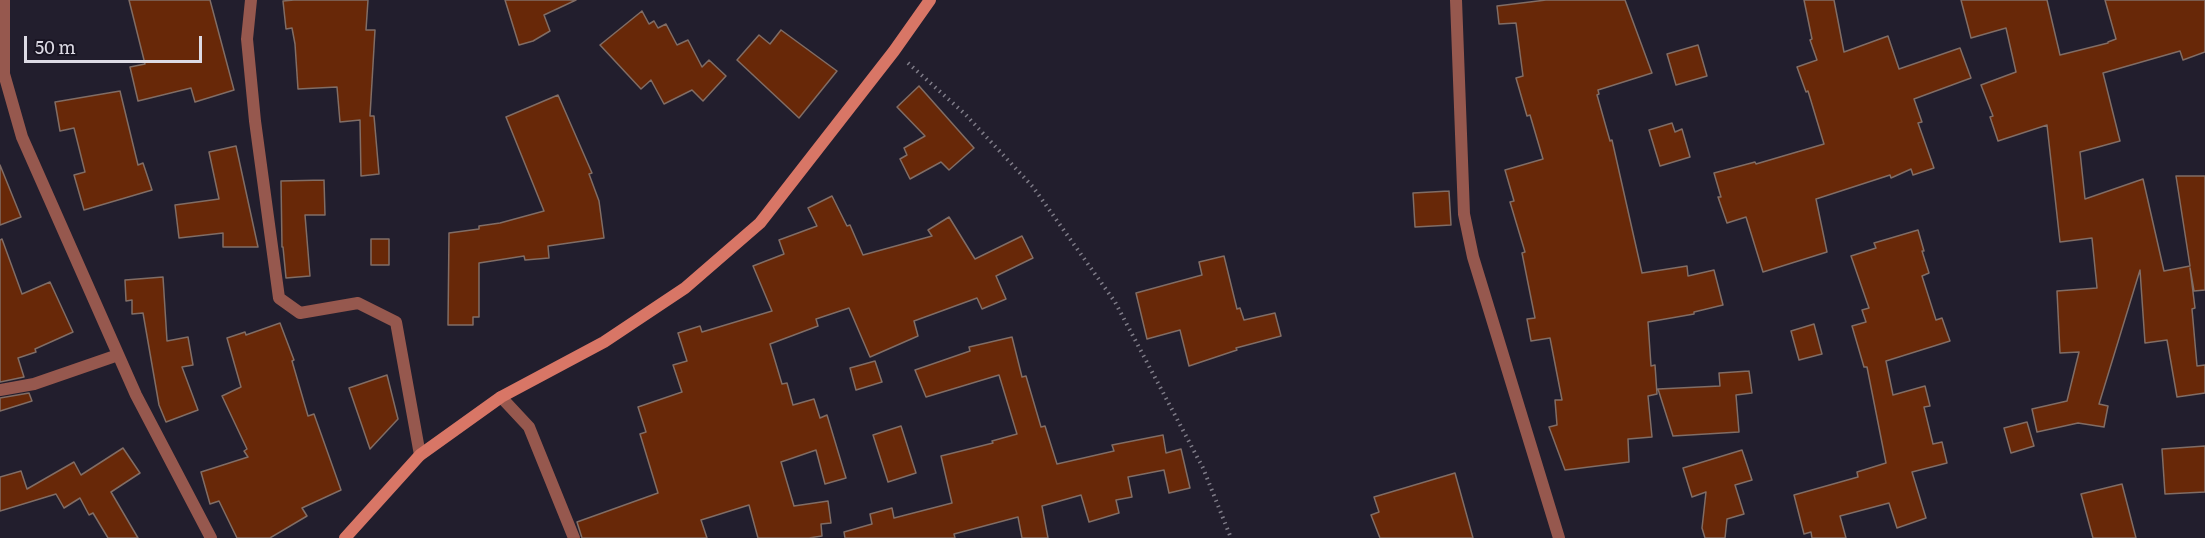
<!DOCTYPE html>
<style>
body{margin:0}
#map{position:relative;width:2205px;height:538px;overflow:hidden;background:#221e2d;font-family:Literata,serif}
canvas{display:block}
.scale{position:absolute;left:24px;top:36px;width:178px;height:27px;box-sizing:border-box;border:3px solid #dddbe5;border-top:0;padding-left:8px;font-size:18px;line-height:21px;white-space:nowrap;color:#dddbe5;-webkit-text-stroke:4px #191523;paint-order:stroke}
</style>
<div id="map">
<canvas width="2205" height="538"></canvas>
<div class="scale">50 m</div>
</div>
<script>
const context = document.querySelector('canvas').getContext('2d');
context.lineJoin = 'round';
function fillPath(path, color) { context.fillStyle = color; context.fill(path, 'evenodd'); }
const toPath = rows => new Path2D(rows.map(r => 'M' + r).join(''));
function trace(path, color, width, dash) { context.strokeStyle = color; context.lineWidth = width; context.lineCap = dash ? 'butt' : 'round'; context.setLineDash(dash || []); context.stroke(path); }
const building = toPath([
 [129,0,210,0,234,90,195,102,191,88,138,101,130,67,145,64,129,0],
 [294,0,368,0,366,30,375,30,370,116,374,116,379,174,361,176,360,120,340,122,337,87,298,89,295,44,292,28,286,29,283,1,294,0],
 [505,0,576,0,544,15,550,31,533,41,519,45,505,0],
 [1546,0,1625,0,1652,73,1598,90,1599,94,1597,95,1610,141,1612,140,1642,273,1687,266,1688,276,1714,270,1723,305,1694,312,1694,314,1648,322,1651,366,1655,365,1657,394,1648,396,1652,437,1628,439,1629,462,1565,470,1549,427,1557,425,1555,400,1562,400,1550,338,1531,341,1527,319,1535,318,1522,253,1525,252,1510,202,1514,201,1505,170,1543,159,1530,115,1527,116,1516,78,1523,76,1516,23,1499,24,1497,6,1546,0],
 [1804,0,1834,0,1844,52,1888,36,1899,69,1960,48,1971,78,1914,99,1922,122,1918,123,1934,168,1913,175,1911,169,1891,178,1890,175,1816,199,1827,252,1763,272,1746,217,1727,223,1718,197,1721,197,1714,173,1755,162,1756,164,1824,144,1808,91,1806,92,1797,67,1817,60,1810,40,1812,39,1804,0],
 [1961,0,2047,0,2060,55,2108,43,2108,42,2116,39,2105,0,2205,0,2205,52,2183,60,2180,51,2103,73,2120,141,2080,152,2085,199,2143,179,2164,271,2190,266,2176,176,2205,176,2205,290,2194,291,2190,268,2195,308,2192,309,2197,366,2205,365,2205,393,2177,397,2167,340,2145,343,2140,270,2099,404,2108,406,2104,427,2078,423,2037,432,2032,409,2067,401,2079,352,2060,353,2057,291,2097,288,2092,238,2060,242,2047,125,1998,141,1990,117,1993,116,1981,85,2016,72,2006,28,1971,38,1961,0],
 [642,11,649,24,654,21,658,28,666,24,677,45,688,40,702,67,709,60,726,76,703,101,692,90,664,104,651,80,641,89,600,45,642,11],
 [781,30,837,71,799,118,737,60,759,35,770,44,781,30],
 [1698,45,1707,76,1676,85,1667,54,1698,45],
 [919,86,974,148,949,170,941,162,910,179,900,159,907,155,904,148,925,136,897,107,919,86],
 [120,91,138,165,143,163,152,190,84,210,74,175,85,172,74,128,60,131,55,102,120,91],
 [558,95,592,173,589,174,599,201,604,238,548,246,549,258,525,260,524,256,479,263,479,317,473,317,473,325,448,325,449,233,479,229,479,226,500,223,544,211,506,117,558,95],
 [1672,123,1675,132,1682,129,1690,157,1660,166,1649,130,1672,123],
 [236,146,258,247,223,247,223,233,179,238,175,205,219,199,209,152,236,146],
 [0,165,21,217,0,225,0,165],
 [324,180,325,215,305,215,310,276,286,278,283,247,282,247,281,181,324,180],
 [1449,191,1451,225,1415,227,1413,193,1449,191],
 [832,196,847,226,850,225,863,255,932,236,928,230,949,217,975,259,1022,236,1033,258,996,276,1006,299,982,309,977,298,914,321,918,336,870,357,849,308,816,319,818,326,770,344,782,384,787,383,793,405,814,399,820,418,827,415,846,478,825,484,816,450,781,462,794,506,828,501,831,523,821,524,822,536,809,538,758,538,749,505,701,520,707,538,582,538,577,522,658,493,640,434,646,432,638,407,682,392,673,365,687,361,678,333,700,326,702,332,772,311,753,266,784,254,779,240,817,226,808,208,832,196],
 [1918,230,1924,251,1922,251,1929,273,1922,276,1936,320,1942,318,1950,341,1886,361,1893,395,1925,386,1930,406,1924,407,1933,444,1942,442,1947,463,1912,472,1926,518,1897,528,1889,503,1840,516,1846,538,1812,538,1811,532,1804,534,1794,495,1858,477,1857,472,1886,463,1867,367,1864,367,1852,326,1866,322,1862,310,1869,308,1851,256,1876,248,1874,243,1918,230],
 [2,239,22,294,50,282,73,332,35,349,36,352,18,358,24,377,0,382,0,240,2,239],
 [371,239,389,239,389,265,371,265,371,239],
 [1224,256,1237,309,1240,308,1244,320,1275,313,1281,336,1236,348,1237,350,1189,366,1180,330,1147,339,1136,293,1202,275,1199,262,1224,256],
 [163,277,167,341,188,337,193,365,182,367,198,410,166,422,159,405,143,313,132,314,132,300,126,301,125,280,163,277],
 [280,323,294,360,292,361,308,416,314,414,341,490,302,508,307,516,270,538,237,538,219,501,210,504,201,472,248,457,244,451,247,449,222,396,241,387,227,338,245,332,246,335,280,323],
 [1814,324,1822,354,1799,360,1791,331,1814,324],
 [1012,337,1022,377,1026,376,1041,427,1045,426,1057,464,1114,451,1112,445,1163,435,1166,453,1181,449,1190,488,1169,493,1164,470,1128,477,1132,497,1116,500,1119,513,1089,522,1081,495,1042,506,1048,538,1022,538,1018,517,954,534,955,538,845,538,844,532,872,524,870,514,892,508,894,518,952,503,941,456,993,443,992,441,1017,434,999,375,926,397,915,370,970,351,969,347,1012,337],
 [875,361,882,382,856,390,850,368,875,361],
 [1749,371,1752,393,1736,395,1739,432,1673,436,1658,389,1720,386,1719,373,1749,371],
 [387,375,398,419,370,449,349,388,387,375],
 [29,393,32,401,0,411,0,398,29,393],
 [2027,422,2034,446,2011,453,2004,428,2027,422],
 [901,426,916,473,888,482,873,435,901,426],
 [2205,446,2205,492,2165,494,2162,449,2205,446],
 [123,448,140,473,111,492,138,538,108,538,93,513,89,515,80,498,64,508,56,494,0,511,0,477,21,471,27,489,74,462,81,475,123,448],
 [1742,450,1752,480,1735,485,1744,514,1727,519,1725,538,1705,538,1702,528,1706,492,1692,497,1683,468,1742,450],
 [1455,473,1473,538,1380,538,1371,515,1379,512,1374,497,1455,473],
 [2122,484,2136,538,2093,538,2081,494,2122,484]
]);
const path = toPath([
 [908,63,965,114,1033,187,1115,302,1203,468,1231,538]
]);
const lane = toPath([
 [501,397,529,427,574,538]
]);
const street = toPath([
 [4,0,4,74,22,137,136,395,211,538],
 [251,0,247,39,255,121,279,298,300,313,358,303,396,322,420,455],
 [1456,0,1464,214,1473,257,1559,538],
 [0,390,34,384,118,355]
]);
const secondary = toPath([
 [345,538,420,455,501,397,604,342,685,288,760,223,894,51,930,0]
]);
fillPath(building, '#682808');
trace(building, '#816d65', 1.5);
trace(path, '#7f7c88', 4, [1.5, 4.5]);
trace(lane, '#96584e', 12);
trace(street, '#96584e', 12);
trace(secondary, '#d87666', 12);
</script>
